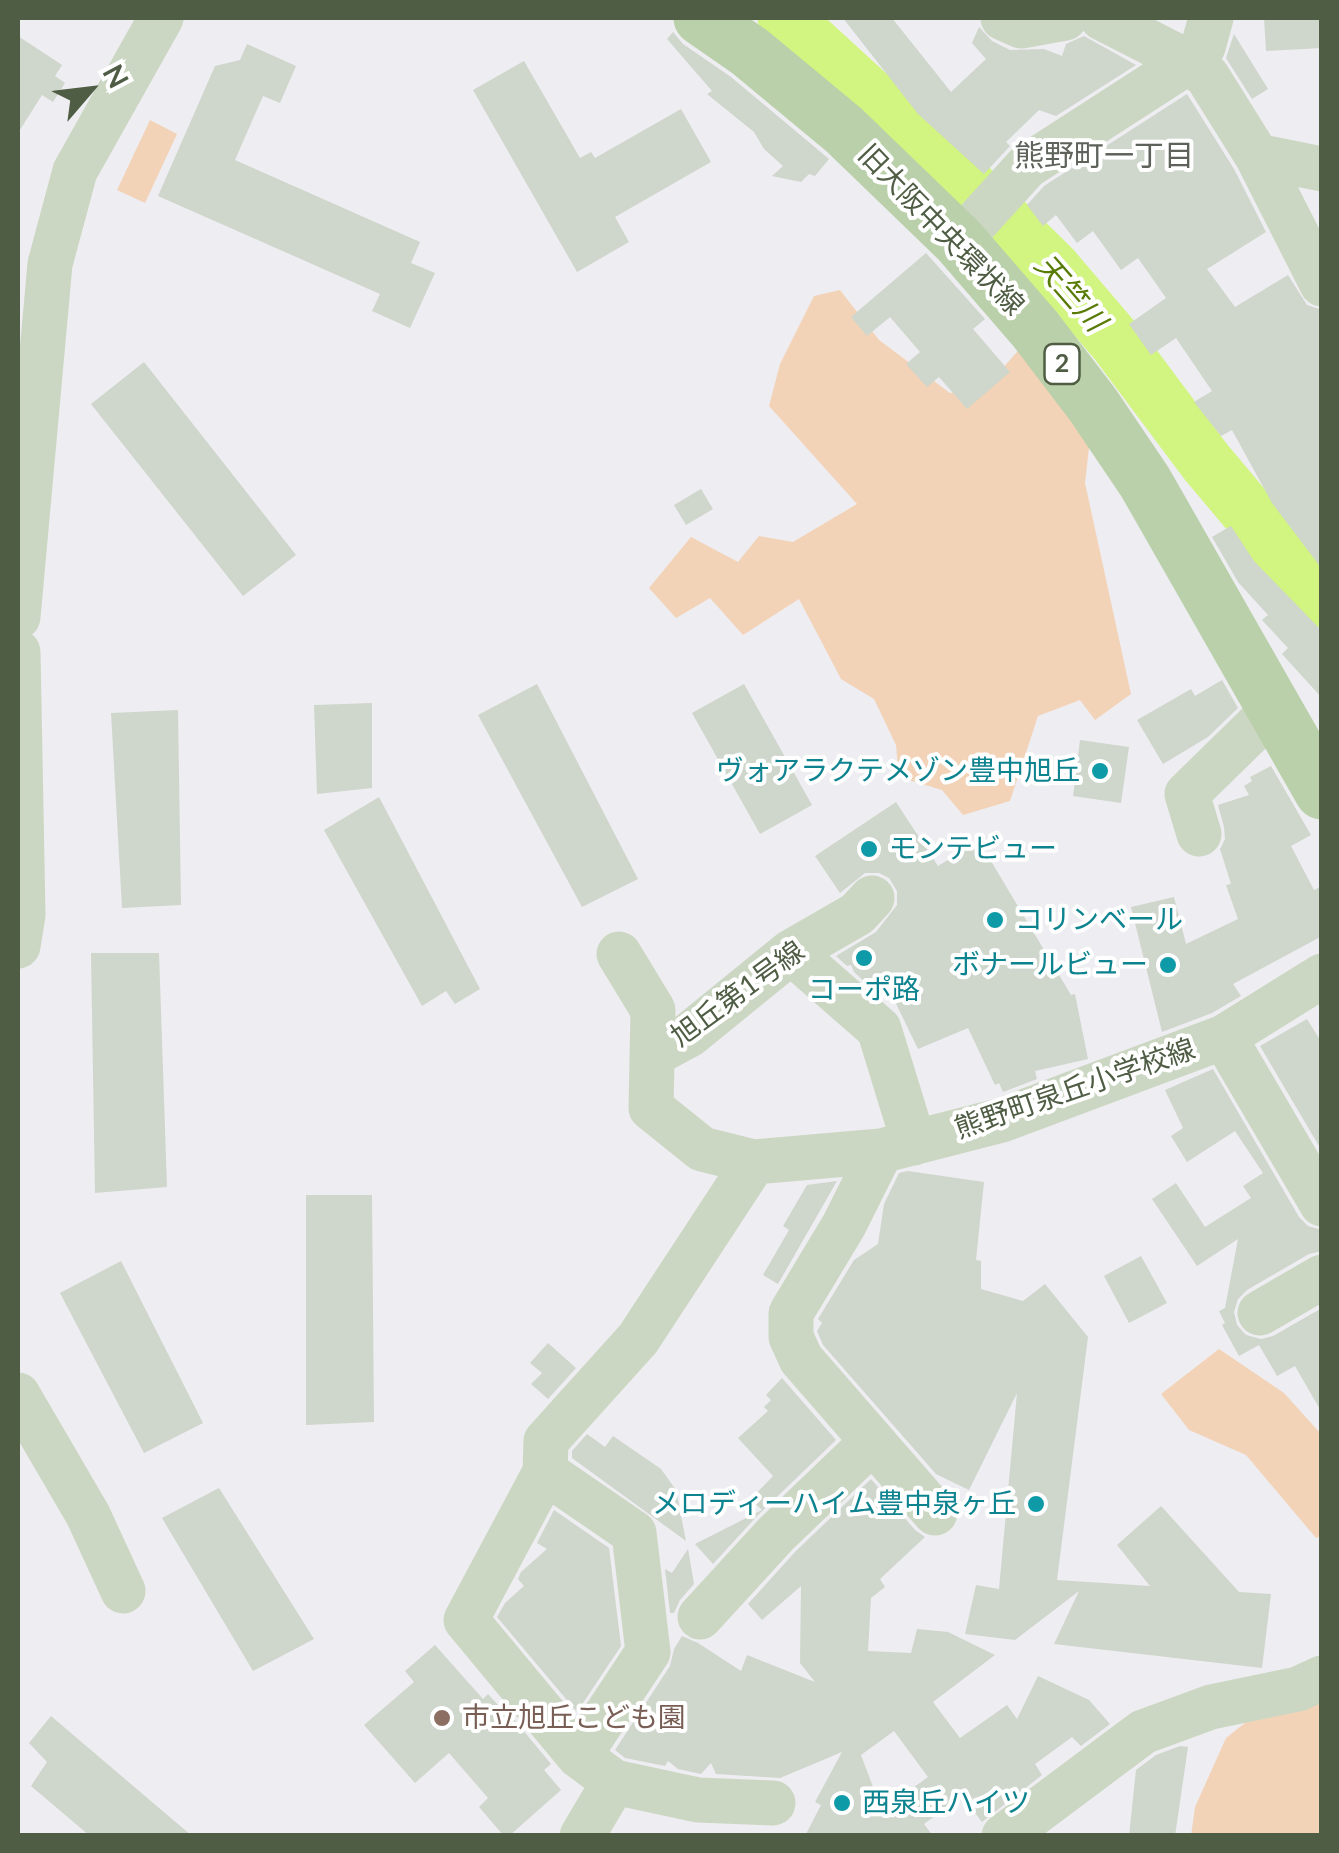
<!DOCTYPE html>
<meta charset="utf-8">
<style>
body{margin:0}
#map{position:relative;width:1339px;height:1853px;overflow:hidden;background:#eeedf1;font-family:Lato,sans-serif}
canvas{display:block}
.frame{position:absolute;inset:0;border:20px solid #4f5d44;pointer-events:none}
.north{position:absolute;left:40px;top:40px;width:100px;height:100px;-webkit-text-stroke:8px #fff;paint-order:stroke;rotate:62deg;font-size:28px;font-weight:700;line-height:40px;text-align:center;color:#4f5d44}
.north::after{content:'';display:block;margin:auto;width:35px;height:45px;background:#4f5d44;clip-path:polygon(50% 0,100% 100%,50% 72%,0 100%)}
</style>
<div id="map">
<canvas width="1339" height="1853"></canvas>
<div class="frame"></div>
<div class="north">N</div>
</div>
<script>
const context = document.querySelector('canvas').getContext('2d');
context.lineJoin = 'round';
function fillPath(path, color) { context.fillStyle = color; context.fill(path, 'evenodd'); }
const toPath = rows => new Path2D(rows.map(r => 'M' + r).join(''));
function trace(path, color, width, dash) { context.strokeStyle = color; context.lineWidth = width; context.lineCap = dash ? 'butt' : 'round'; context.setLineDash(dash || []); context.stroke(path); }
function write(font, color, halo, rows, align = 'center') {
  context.font = font + ' Lato,"Noto Sans JP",sans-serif'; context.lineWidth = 8; context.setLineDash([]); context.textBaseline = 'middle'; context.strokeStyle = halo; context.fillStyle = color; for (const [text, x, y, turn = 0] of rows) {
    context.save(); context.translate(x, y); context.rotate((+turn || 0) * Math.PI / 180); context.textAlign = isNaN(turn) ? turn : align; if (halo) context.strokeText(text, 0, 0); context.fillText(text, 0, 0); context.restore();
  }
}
const green = toPath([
 [150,120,177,134,145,203,117,190],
 [840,290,879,340,950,393,984,389,1025,343,1091,430,1085,483,1131,694,1095,720,1080,700,1038,716,1010,801,963,815,942,790,899,777,896,745,874,699,841,679,799,599,743,635,710,598,676,618,649,588,691,537,738,562,759,536,793,542,857,504,769,406,780,364,814,296],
 [1219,1349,1284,1393,1321,1434,1322,1535,1316,1538,1246,1455,1189,1430,1161,1394],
 [1321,1702,1321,1835,1191,1836,1195,1807,1226,1738,1255,1715]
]);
const river = toPath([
 [785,18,984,200,1053,268,1117,343,1206,462,1322,600]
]);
const building = toPath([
 [843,18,892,18,951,92,986,59,972,43,979,27,992,41,1010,50,1044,49,1062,56,1066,44,1084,36,1136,65,1056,116,1039,110,1006,142,1010,146,984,174,918,114],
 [1264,18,1322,18,1322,48,1266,51],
 [673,32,683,44,731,77,829,159,815,176,809,174,801,182,772,176,783,166,764,149,754,132,707,94,712,91,667,39],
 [1234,34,1268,89,1252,99,1226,58],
 [18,36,62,65,55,76,65,83,53,102,42,95,18,133],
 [247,44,296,66,280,103,263,96,235,160,420,242,411,263,435,273,410,328,372,311,380,294,158,196,215,66,240,60],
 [524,61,580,158,591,152,595,158,681,109,711,162,615,217,629,242,577,272,473,90],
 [1187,94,1234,169,1266,232,1207,269,1235,307,1288,275,1307,305,1322,310,1322,569,1272,503,1232,430,1221,436,1194,402,1212,391,1176,338,1151,355,1129,324,1166,298,1138,258,1121,270,1093,231,1077,243,1056,215,1043,226,1027,205,1044,186],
 [926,253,985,319,973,329,1010,372,967,409,939,377,927,387,906,364,920,352,890,317,867,336,851,317],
 [144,362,296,555,243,596,91,404],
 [701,489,713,509,686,525,674,505],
 [1231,526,1254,561,1322,631,1322,698,1282,654,1288,648,1262,620,1268,615,1238,582,1212,537],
 [1222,680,1238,708,1208,737,1163,764,1137,720,1191,689,1195,696],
 [537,684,638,879,582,907,478,715],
 [744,684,812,805,760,834,692,713],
 [372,703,372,788,317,794,314,705],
 [178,710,181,905,122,908,111,713],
 [1080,740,1129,747,1121,803,1073,796],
 [1271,766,1311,835,1291,846,1314,890,1322,886,1322,936,1233,984,1241,996,1212,1013,1162,1032,1131,907,1174,897,1186,944,1238,919,1226,885,1231,884,1220,849,1225,839,1224,827,1218,805,1249,795,1244,786,1252,781,1250,777],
 [379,797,480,989,455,1004,446,991,422,1006,324,830],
 [896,802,938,866,979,841,1071,995,1075,994,1088,1059,1035,1071,1037,1079,1003,1092,999,1083,995,1085,968,1028,918,1049,888,987,876,992,854,972,851,965,847,966,836,956,876,932,897,905,897,891,889,878,879,873,865,873,840,893,815,856],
 [91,953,159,953,167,1187,95,1193],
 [1307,1019,1322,1043,1322,1151,1260,1046],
 [1213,1069,1299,1217,1308,1226,1322,1230,1322,1251,1309,1254,1247,1290,1238,1299,1234,1312,1237,1325,1246,1335,1261,1339,1273,1336,1322,1308,1322,1413,1295,1366,1277,1376,1259,1345,1239,1356,1222,1325,1225,1323,1219,1311,1225,1308,1238,1239,1197,1266,1152,1199,1176,1183,1205,1227,1251,1198,1243,1186,1263,1173,1235,1131,1187,1162,1171,1136,1183,1128,1165,1090],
 [908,1171,984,1182,976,1260,981,1261,981,1289,1023,1301,1045,1284,1088,1337,1057,1580,1150,1586,1117,1545,1161,1506,1239,1592,1271,1594,1262,1668,1054,1644,1079,1591,1015,1640,965,1634,976,1585,999,1589,1017,1393,969,1490,936,1474,823,1345,817,1331,822,1323,818,1319,854,1260,878,1244,884,1204,899,1173],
 [837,1181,778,1284,763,1275,789,1230,783,1226,807,1185],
 [306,1195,372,1195,374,1422,306,1425],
 [1141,1256,1167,1303,1129,1323,1104,1276],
 [121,1261,203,1423,144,1453,60,1293],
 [548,1343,576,1368,548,1399,531,1384,542,1373,530,1363],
 [782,1378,836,1440,758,1515,713,1564,695,1544,762,1510,751,1499,773,1476,738,1438,768,1411,764,1407,771,1400,766,1395],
 [587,1434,605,1447,613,1436,661,1469,676,1490,686,1541,572,1458,572,1451],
 [871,1479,915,1530,925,1537,880,1579,885,1587,871,1598,868,1651,911,1653,917,1629,948,1632,995,1655,933,1702,960,1738,1007,1705,1017,1719,1038,1676,1089,1700,1110,1724,1081,1746,1072,1737,1035,1764,1042,1775,982,1822,962,1796,924,1824,933,1836,805,1836,821,1805,815,1802,842,1752,780,1778,716,1774,711,1763,701,1774,678,1769,668,1761,665,1766,625,1758,615,1750,670,1666,674,1649,682,1636,698,1643,741,1671,747,1655,815,1682,800,1663,801,1586,762,1620,748,1604,795,1552],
 [894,1731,928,1777,896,1800,873,1787,861,1755],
 [219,1488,314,1639,253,1671,162,1518],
 [554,1510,609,1548,621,1646,577,1712,497,1617,505,1603,524,1586,518,1579,521,1572,547,1549,537,1543],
 [688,1549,694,1584,680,1600,674,1613,670,1613,665,1569,672,1573],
 [435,1645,483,1699,488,1694,506,1714,508,1712,551,1764,544,1770,561,1790,509,1836,504,1836,479,1807,488,1798,449,1753,415,1783,364,1725,414,1682,405,1671],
 [51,1716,192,1836,90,1836,31,1786,47,1762,29,1743],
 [1180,1746,1188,1747,1175,1836,1129,1836,1136,1770,1156,1755]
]);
const minor = toPath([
 [1003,18,1021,26,1065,18],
 [1102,18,1188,62,1207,76,1257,156,1322,284],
 [1257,156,1322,169],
 [959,241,1027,166,1188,62,1203,47,1211,18],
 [18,617,50,264,75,171,161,18],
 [18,652,23,915,18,946],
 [1199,834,1187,794,1275,708],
 [791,952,879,1029,914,1143],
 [619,954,653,1010,651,1108,702,1149,754,1162,881,1151,1002,1120,1224,1037,1322,976],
 [1224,1037,1322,1204],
 [652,1055,689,1035,791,952,857,914,872,898],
 [881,1151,844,1225,791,1313,791,1337,801,1359,935,1513],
 [754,1162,638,1339,546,1441,545,1472,466,1620,579,1756,614,1782,698,1800,773,1803],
 [1260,1313,1322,1277],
 [18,1395,88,1515,123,1591],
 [545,1472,634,1533,648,1652,579,1756],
 [700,1617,776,1534,871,1443],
 [582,1836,614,1782],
 [1004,1836,1143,1732,1211,1707,1298,1689,1322,1678]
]);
const major = toPath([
 [701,18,750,52,844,130,959,241,1035,329,1093,405,1145,482,1322,792]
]);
const markers = [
 [1100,771,10,"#0f9aa8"],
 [869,849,10,"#0f9aa8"],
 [995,920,10,"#0f9aa8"],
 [864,958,10,"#0f9aa8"],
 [1168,965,10,"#0f9aa8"],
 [1036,1504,10,"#0f9aa8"],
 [442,1718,10,"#8d6e63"],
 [842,1803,10,"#0f9aa8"]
];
const shields = [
 [1062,364,35]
];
const shieldNames = [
 ["2",1062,364]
];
const streetNames = [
 ["旧大阪中央環状線",941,230,46],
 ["旭丘第1号線",738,994,-36],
 ["熊野町泉丘小学校線",1075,1089,-19]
];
const cultureNames = [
 ["ヴォアラクテメゾン豊中旭丘",1080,771],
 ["モンテビュー",889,849,"left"],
 ["コリンベール",1015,920,"left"],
 ["ボナールビュー",1148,965],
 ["コーポ路",864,990,"center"],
 ["メロディーハイム豊中泉ヶ丘",1016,1504],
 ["西泉丘ハイツ",862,1803,"left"]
];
const educationNames = [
 ["市立旭丘こども園",462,1718]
];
const neighbourhoodNames = [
 ["熊野町一丁目",1104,156]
];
const waterNames = [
 ["天竺川",1070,293,49]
];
fillPath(green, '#f3d3b7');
trace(river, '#d2f480', 55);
fillPath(building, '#cfd6cc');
trace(minor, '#ccd7c3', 45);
trace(major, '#bad0aa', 55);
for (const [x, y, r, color] of markers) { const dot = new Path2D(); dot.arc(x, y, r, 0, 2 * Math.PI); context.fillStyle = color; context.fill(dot); trace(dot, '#fff', 4); }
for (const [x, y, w] of shields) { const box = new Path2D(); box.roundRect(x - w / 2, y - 20, w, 40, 8); context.fillStyle = '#fff'; context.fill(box); trace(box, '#4f5d44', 2.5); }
write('bold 25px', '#4f5d44', null, shieldNames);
write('28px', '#4f5d44', '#fff', streetNames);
write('28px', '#0d838f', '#fff', cultureNames, 'right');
write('28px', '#785e54', '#fff', educationNames, 'left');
write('30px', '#5d635a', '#fff', neighbourhoodNames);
write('italic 30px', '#587b06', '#fff', waterNames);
</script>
